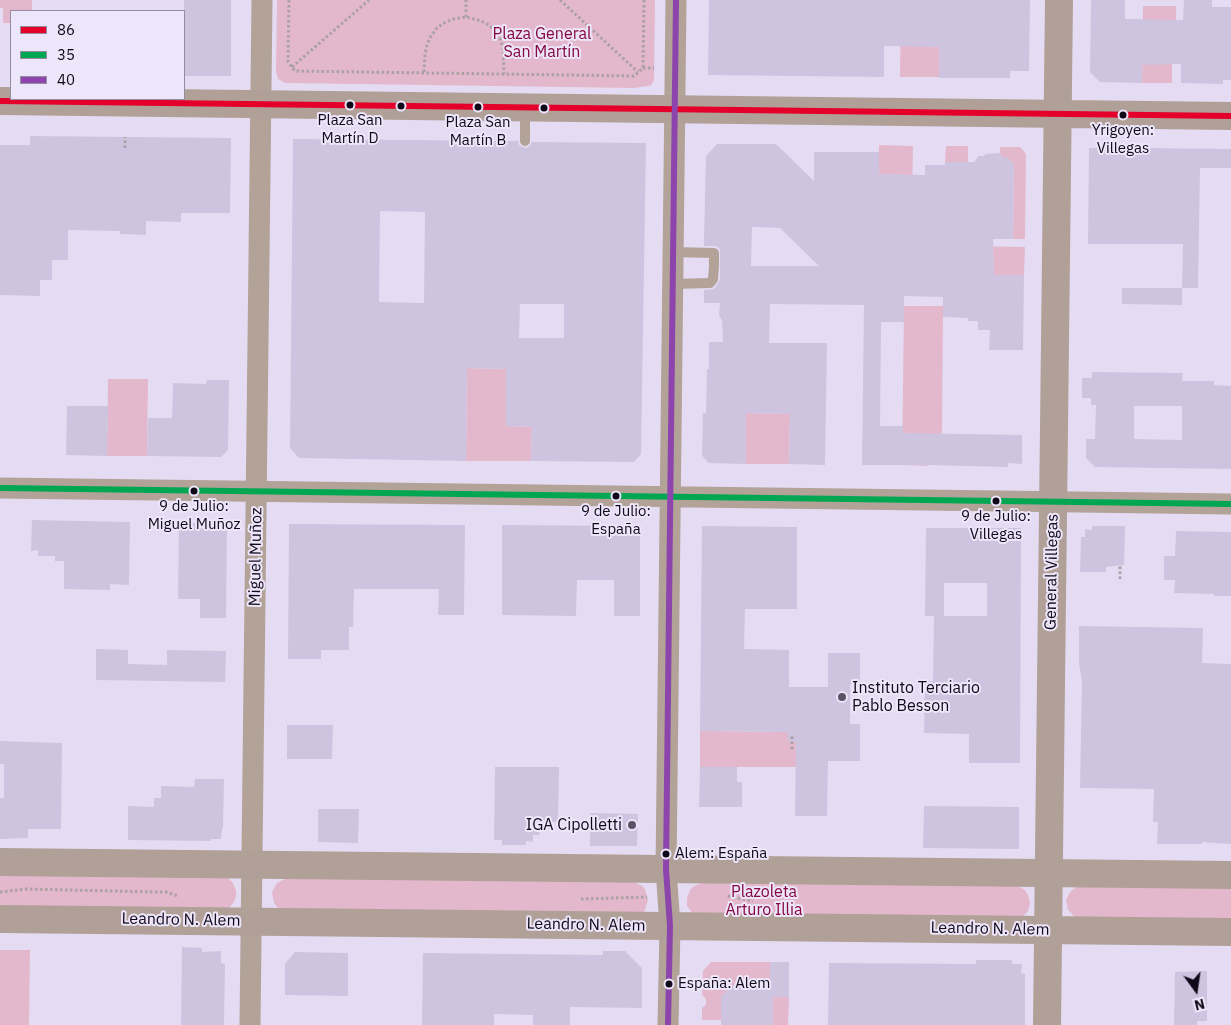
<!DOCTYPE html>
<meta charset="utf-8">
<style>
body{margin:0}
#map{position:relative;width:1231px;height:1025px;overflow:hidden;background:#e5dcf3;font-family:"IBM Plex Sans",sans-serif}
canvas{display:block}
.legend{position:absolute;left:10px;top:10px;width:175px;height:90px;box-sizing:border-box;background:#ede5f9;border:1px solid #948d9f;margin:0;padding:6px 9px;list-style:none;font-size:15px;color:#0f0818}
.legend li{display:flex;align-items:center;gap:10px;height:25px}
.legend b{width:25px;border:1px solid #948d9f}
.north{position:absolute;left:1171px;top:965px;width:50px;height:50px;-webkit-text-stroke:4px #ede5f9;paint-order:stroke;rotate:166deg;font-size:14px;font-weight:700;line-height:20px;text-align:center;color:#0f0818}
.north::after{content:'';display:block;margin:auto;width:18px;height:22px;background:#0f0818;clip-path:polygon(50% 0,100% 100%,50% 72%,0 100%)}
</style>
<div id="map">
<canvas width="1231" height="1025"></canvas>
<ul class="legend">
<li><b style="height:6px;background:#e4002b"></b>86</li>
<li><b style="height:6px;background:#00a651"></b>35</li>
<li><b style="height:6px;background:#8e44ad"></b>40</li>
</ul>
<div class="north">N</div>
</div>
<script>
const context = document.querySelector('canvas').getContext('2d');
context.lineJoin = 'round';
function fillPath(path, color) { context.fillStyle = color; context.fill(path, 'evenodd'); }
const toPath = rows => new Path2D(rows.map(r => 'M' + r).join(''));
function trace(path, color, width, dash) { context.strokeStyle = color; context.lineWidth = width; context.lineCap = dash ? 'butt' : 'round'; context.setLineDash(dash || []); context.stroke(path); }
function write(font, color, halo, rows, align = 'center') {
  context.font = font + ' "IBM Plex Sans",sans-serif'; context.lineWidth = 4; context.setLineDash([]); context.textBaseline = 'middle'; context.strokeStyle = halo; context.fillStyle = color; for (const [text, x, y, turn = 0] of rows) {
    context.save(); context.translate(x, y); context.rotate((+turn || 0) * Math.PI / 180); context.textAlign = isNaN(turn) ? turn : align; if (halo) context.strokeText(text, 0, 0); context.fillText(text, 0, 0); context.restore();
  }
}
const green = toPath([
 [0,0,32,0,32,11,11,11,11,23,3,23,3,8,0,8],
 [277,0,655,0,654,80,651,85,648,86,634,88,285,83,278,79,276,72],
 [901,0,940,23,939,77,900,77],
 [1143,6,1176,6,1176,20,1155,20,1172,47,1172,83,1142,83],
 [879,145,913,146,912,194,865,174,879,163],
 [946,146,968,146,968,162,945,162],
 [1000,147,1020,147,1026,154,1025,239,1013,239,1014,168,1009,167,1009,159,1007,157,1002,157,1000,153],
 [963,246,1025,247,1024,275,962,275],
 [904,306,943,306,942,434,929,434,928,466,902,465],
 [467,368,506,369,506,426,532,427,531,461,466,461],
 [108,379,148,379,147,456,107,456],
 [746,413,790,414,789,464,746,464],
 [700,731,788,732,788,741,796,742,796,767,700,767],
 [0,873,222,876,229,879,233,883,236,891,236,896,234,902,229,908,0,908],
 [287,878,634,882,641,885,645,889,648,900,645,910,641,914,279,909,274,903,272,892,277,883],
 [702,883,1015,885,1020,887,1025,890,1028,895,1030,903,1028,911,1022,917,694,915,687,906,687,898,690,890,694,886],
 [1076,887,1231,887,1231,921,1076,918,1068,910,1066,900,1070,892],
 [0,950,30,950,29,1025,0,1025],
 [711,962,770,962,770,980,721,996,721,1020,702,1020,702,1008,706,1005,706,999,702,995,703,971],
 [761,997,789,997,788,1025,773,1025]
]);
const building = toPath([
 [184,0,231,0,231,76,184,76],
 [709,0,1030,0,1029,71,1010,71,1010,78,939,78,939,47,884,46,884,77,708,75],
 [1091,0,1125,0,1125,19,1183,20,1184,0,1212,0,1212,7,1231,7,1231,80,1223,80,1223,84,1181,83,1181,64,1142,65,1142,83,1100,82,1090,72],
 [30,136,231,138,230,213,181,213,181,222,146,221,146,235,120,234,120,231,68,230,68,260,52,260,52,280,40,280,40,296,0,295,0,145,30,145],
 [293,139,518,141,519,145,525,148,529,147,532,142,646,143,641,454,634,462,531,461,532,427,506,426,506,369,467,368,466,461,299,458,290,448],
 [380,211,425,212,424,303,379,302],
 [520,304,564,304,564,338,519,338],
 [717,144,776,144,814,181,814,152,879,152,879,174,925,175,925,165,945,165,945,162,974,162,979,156,984,156,986,154,1000,153,1002,157,1007,157,1014,164,1013,239,993,239,994,275,1024,275,1023,350,989,350,990,330,978,330,978,321,968,321,968,318,943,317,943,297,904,296,904,322,881,322,880,426,903,426,903,433,1022,435,1022,464,1008,463,1008,467,928,465,862,465,864,305,770,304,769,343,827,343,825,465,789,464,790,414,746,413,746,464,709,463,704,458,702,455,703,413,706,413,707,369,709,369,709,342,723,342,722,320,719,316,720,303,704,303,704,290,714,289,718,283,720,279,720,250,718,247,715,246,704,246,704,240,706,156],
 [752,227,780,228,819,266,751,266],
 [1101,145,1142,145,1142,148,1231,149,1231,168,1200,168,1198,288,1182,288,1183,244,1088,244,1089,148,1101,148],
 [1122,288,1182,288,1182,305,1122,304],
 [1092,372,1183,373,1182,381,1214,381,1214,385,1231,386,1231,469,1095,467,1086,458,1086,439,1095,439,1096,405,1091,405,1091,398,1082,398,1082,378,1092,378],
 [1134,406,1182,406,1182,440,1134,439],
 [207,380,229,380,228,450,221,457,147,456,148,418,172,418,173,383,206,384],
 [67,406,108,406,107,456,66,455],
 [32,520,130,522,129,585,110,584,110,590,64,589,64,561,55,561,55,556,38,556,38,550,31,551],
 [179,523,227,523,226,618,200,618,200,599,178,599],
 [289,524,465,525,464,615,438,615,439,589,354,589,353,627,349,627,349,650,321,650,321,659,288,659],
 [502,525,640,526,640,616,614,616,614,580,577,580,576,616,502,615],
 [702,526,797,527,797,609,745,609,744,649,789,650,789,687,828,687,828,653,860,653,860,684,850,684,850,724,860,724,860,761,828,761,827,816,795,816,796,742,788,741,788,732,700,731],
 [1092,526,1125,526,1124,565,1106,567,1106,572,1080,572,1081,537,1085,537,1085,529,1092,530],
 [926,528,1021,528,1020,763,969,763,969,734,924,733,925,681,933,681,934,616,925,616],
 [944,583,987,583,987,616,944,616],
 [1176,531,1231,532,1231,596,1214,596,1214,594,1174,593,1175,580,1164,580,1164,556,1175,556],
 [1079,626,1203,628,1202,663,1231,664,1231,844,1202,842,1202,844,1157,844,1158,822,1153,822,1154,789,1080,788,1082,681,1079,663],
 [96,649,128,650,128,664,167,665,167,650,226,651,225,682,96,680],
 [287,725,333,725,332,759,287,759],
 [0,741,62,743,61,829,28,829,28,838,0,839,0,798,4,798,4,764,0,764],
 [495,767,559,767,558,822,549,822,549,829,540,829,539,835,533,835,533,842,526,841,526,845,502,845,502,840,494,840],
 [700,767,737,767,737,782,742,782,742,807,699,807],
 [195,779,224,779,223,828,222,828,221,839,211,839,211,841,128,840,128,806,154,807,154,798,161,798,161,786,194,787],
 [924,806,1019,807,1019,849,923,848],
 [318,809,359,809,358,843,318,842],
 [590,813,638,814,637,846,590,846],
 [182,947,202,948,202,952,221,951,221,963,225,964,224,1025,181,1025],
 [603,951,625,951,642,968,642,1008,570,1007,570,1025,533,1025,533,1015,494,1014,494,1025,422,1025,423,953,603,955],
 [295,952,348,953,348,996,285,995,285,964],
 [976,960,1012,960,1012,964,1022,964,1021,973,1025,974,1025,1025,828,1025,829,963,976,964],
 [770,962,789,962,789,997,773,997,773,1025,721,1025,721,996,739,980,770,980],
 [1207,971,1207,1021,1197,1021,1197,1025,1174,1025,1175,972]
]);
const path = toPath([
 [289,0,288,62,295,71,634,76,643,68,644,0],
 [560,0,638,72],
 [466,17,466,0],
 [292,67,369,0],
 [643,68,654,68],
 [424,72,425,54,427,45,431,36,437,28,444,23,453,19,466,17,481,21,489,25,495,31,500,39,503,47,504,74],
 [125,148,125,137],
 [1120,579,1120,566],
 [792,749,792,736],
 [25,889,157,892,166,892,178,896],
 [0,892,26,889],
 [728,896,753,901],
 [581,899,647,897]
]);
const lane = toPath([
 [525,141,525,109],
 [673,284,710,283,713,279,714,265,714,253,673,252]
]);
const street = toPath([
 [0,488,1231,504],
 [250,1025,262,0],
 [668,1025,670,926,666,869,676,0]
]);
const secondary = toPath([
 [0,101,1231,116],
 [0,862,1231,875],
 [0,919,1231,932],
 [1047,1025,1059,0]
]);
const bus1 = toPath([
 [0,101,1231,116]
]);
const bus2 = toPath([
 [0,488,1231,504]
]);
const bus3 = toPath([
 [668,1025,670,926,666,869,676,0]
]);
const markers = [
 [350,105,4.5,"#0f0818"],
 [401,106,4.5,"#0f0818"],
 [478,107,4.5,"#0f0818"],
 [544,108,4.5,"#0f0818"],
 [1123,115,4.5,"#0f0818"],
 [194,491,4.5,"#0f0818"],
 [616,496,4.5,"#0f0818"],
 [996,501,4.5,"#0f0818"],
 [842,697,5,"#5a5265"],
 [632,825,5,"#5a5265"],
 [666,854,4.5,"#0f0818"],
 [669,984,4.5,"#0f0818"]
];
const busNames = [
 ["Plaza San",350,121],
 ["Martín D",350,139],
 ["Plaza San",478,123],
 ["Martín B",478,141],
 ["Yrigoyen:",1123,131],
 ["Villegas",1123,149],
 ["9 de Julio:",194,507],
 ["Miguel Muñoz",194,525],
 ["9 de Julio:",616,512],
 ["España",616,530],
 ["9 de Julio:",996,517],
 ["Villegas",996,535],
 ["Alem: España",675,854,"left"],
 ["España: Alem",678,984,"left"]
];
const parkNames = [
 ["Plaza General",542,34],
 ["San Martín",542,52],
 ["Plazoleta",764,892],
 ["Arturo Illia",764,910]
];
const streetNames = [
 ["Miguel Muñoz",256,557,-89],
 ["General Villegas",1052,572,-89],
 ["Leandro N. Alem",181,920,1],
 ["Leandro N. Alem",586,925,1],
 ["Leandro N. Alem",990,929,1]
];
const poiNames = [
 ["Instituto Terciario",852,688],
 ["Pablo Besson",852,706],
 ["IGA Cipolletti",622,825,"right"]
];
fillPath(green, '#e3b8cc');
fillPath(building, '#cfc4df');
trace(path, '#aba0a3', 3, [2.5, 2.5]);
trace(lane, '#b2a298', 10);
trace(street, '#b2a298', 21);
trace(secondary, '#b0a097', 28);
trace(bus1, '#e4002b', 6);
trace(bus2, '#00a651', 6);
trace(bus3, '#8e44ad', 6);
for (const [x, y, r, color] of markers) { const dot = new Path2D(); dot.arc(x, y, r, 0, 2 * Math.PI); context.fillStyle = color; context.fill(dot); trace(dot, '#ede5f9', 2); }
write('15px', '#0f0818', '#ede5f9', busNames);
write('16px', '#85083f', '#ede5f9', parkNames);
write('16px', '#0f0818', '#ede5f9', streetNames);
write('16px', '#0f0818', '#ede5f9', poiNames, 'left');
</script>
